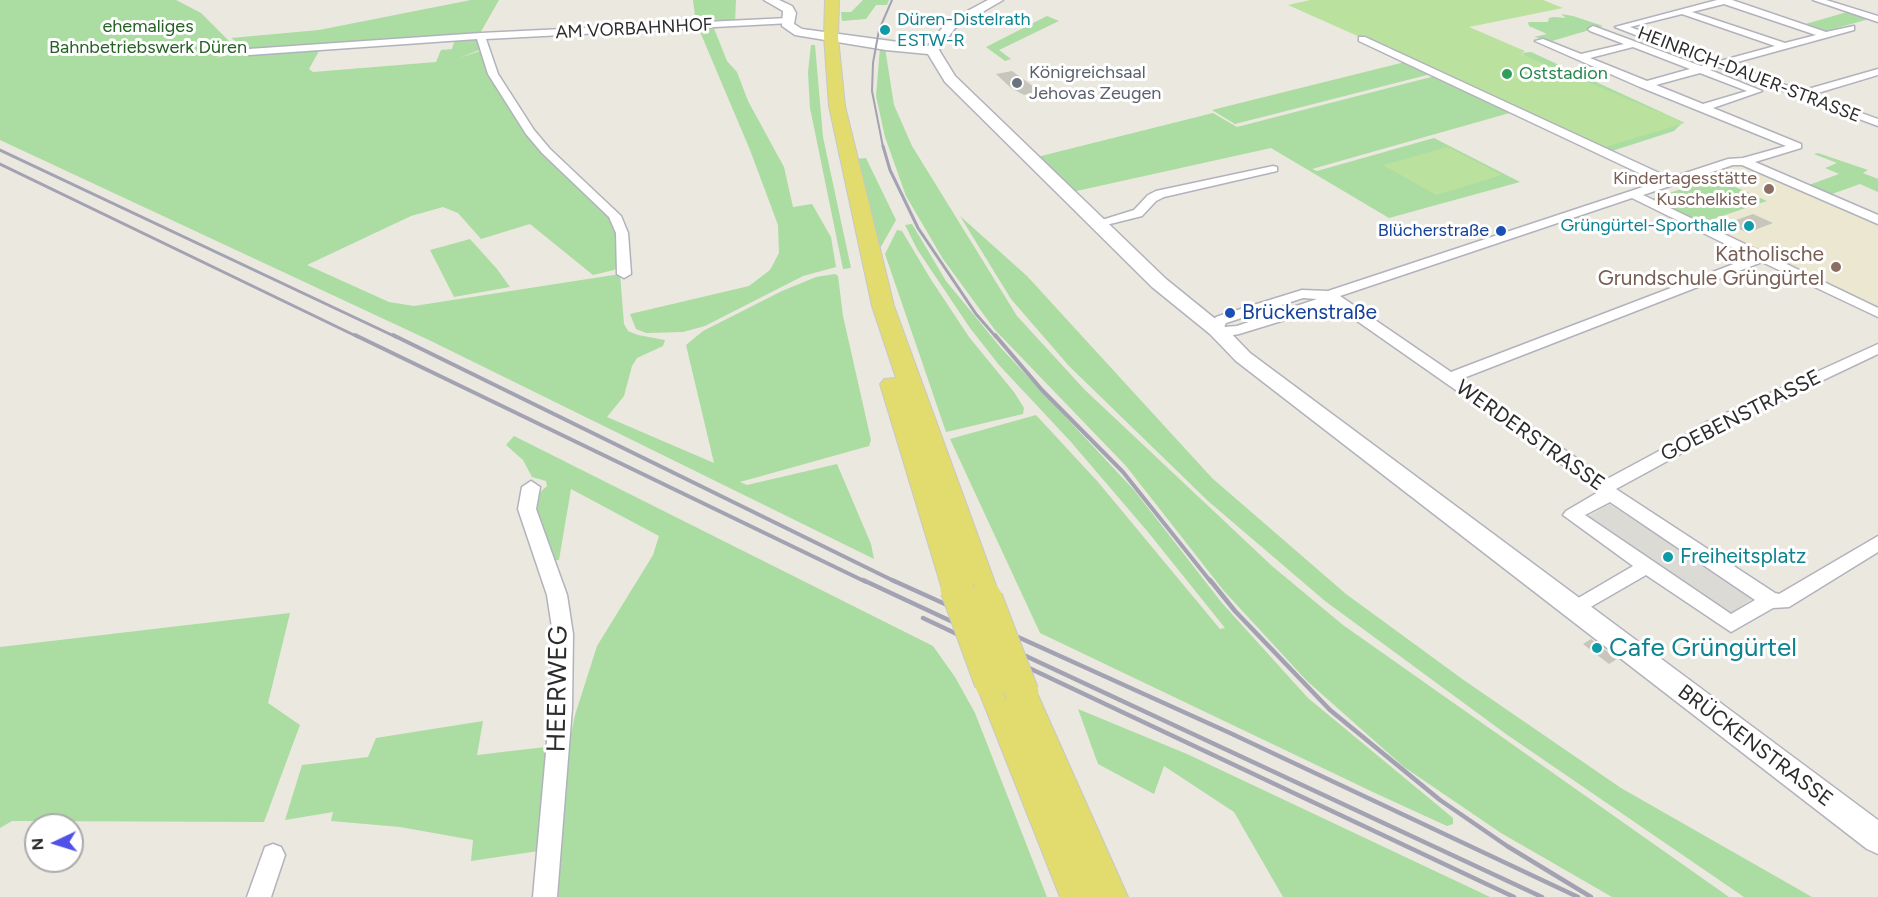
<!DOCTYPE html>
<meta charset="utf-8">
<style>
body{margin:0}
#map{position:relative;width:1878px;height:897px;overflow:hidden;background:#ebe8df;font-family:Figtree,sans-serif}
canvas{display:block}
.north{position:absolute;left:24px;top:813px;width:60px;height:60px;box-sizing:border-box;background:#fff;border:2px solid #aaa;border-radius:50%;rotate:266deg;font-size:16px;font-weight:700;line-height:24px;text-align:center;color:#2b2b2b}
.north::after{content:'';display:block;margin:auto;width:21px;height:27px;background:#5052e7;clip-path:polygon(50% 0,100% 100%,50% 72%,0 100%)}
</style>
<div id="map">
<canvas width="1878" height="897"></canvas>
<div class="north">N</div>
</div>
<script>
const context = document.querySelector('canvas').getContext('2d');
context.lineJoin = 'round';
function fillPath(path, color) { context.fillStyle = color; context.fill(path, 'evenodd'); }
const toPath = rows => new Path2D(rows.map(r => 'M' + r).join(''));
function trace(path, color, width, dash) { context.strokeStyle = color; context.lineWidth = width; context.lineCap = dash ? 'butt' : 'round'; context.setLineDash(dash || []); context.stroke(path); }
function write(font, color, halo, rows, align = 'center') {
  context.font = font + ' Figtree,sans-serif'; context.lineWidth = 6; context.setLineDash([]); context.textBaseline = 'middle'; context.strokeStyle = halo; context.fillStyle = color; for (const [text, x, y, turn = 0] of rows) {
    context.save(); context.translate(x, y); context.rotate((+turn || 0) * Math.PI / 180); context.textAlign = isNaN(turn) ? turn : align; if (halo) context.strokeText(text, 0, 0); context.fillText(text, 0, 0); context.restore();
  }
}
const education = toPath([
 [1742,165,1747,170,1751,169,1878,226,1878,308,1704,224,1769,202,1712,176]
]);
const green = toPath([
 [0,0,176,0,201,13,237,49,215,58,239,53,316,50,319,51,309,69,313,72,436,62,441,50,452,49,455,39,477,39,482,49,459,58,483,50,506,103,543,152,617,223,619,266,614,270,593,275,530,224,481,239,458,213,443,207,411,216,307,265,389,302,414,306,620,274,624,324,628,331,638,335,665,340,663,346,637,358,632,366,624,396,607,417,714,463,686,345,703,331,782,291,816,277,835,274,838,276,843,316,871,440,869,446,740,482,747,485,837,464,871,544,874,559,431,341,0,140],
 [471,0,499,0,479,35,248,50,231,38,319,30],
 [693,0,736,0,735,23,696,24],
 [863,0,889,0,887,5,876,5,866,19,842,21,841,12,851,12],
 [1847,12,1869,19,1823,32,1802,25],
 [1561,14,1573,16,1603,26,1552,41,1534,37,1547,34,1529,26,1528,22,1548,22,1549,18,1554,17,1566,18],
 [1047,16,1059,21,999,50,1011,59,1005,61,986,47],
 [713,26,727,61,737,72,748,101,784,167,793,207,812,204,831,237,836,267,803,276,705,326,683,332,646,333,636,329,630,314,749,286,770,270,779,253,778,225,750,150,698,27],
 [811,45,815,45,823,137,851,268,843,269,810,108,808,72],
 [880,48,885,48,894,105,912,146,1017,316,1085,390,1272,566,1343,625,1729,897,1612,897,1501,833,1404,767,1307,681,1224,591,1126,466,995,330,943,259,906,196,885,137,876,96],
 [1531,52,1683,122,1674,131,1609,152,1599,146,1522,53],
 [1405,62,1431,74,1235,124,1212,110],
 [1435,76,1513,112,1312,169,1317,171,1434,138,1520,182,1389,218,1271,148,1072,192,1037,157,1213,113,1237,127],
 [1818,153,1868,170,1863,173,1878,179,1878,192,1860,184,1832,194,1809,185,1839,174,1825,168,1837,163,1814,154],
 [866,158,896,220,878,252,855,159],
 [1715,178,1767,201,1701,223,1651,199],
 [960,216,1027,276,1212,478,1346,594,1465,681,1621,788,1812,897,1744,897,1506,734,1325,601,1208,501,1069,366,1011,299],
 [912,224,946,281,1001,348,1134,490,1222,603,1308,698,1453,818,1453,824,1447,826,1375,793,1040,633,950,439,1036,415,1098,482,1220,629,1225,628,1148,532,1071,442,999,365,970,328,917,249,905,225],
 [897,230,902,231,930,278,969,337,1014,392,1024,408,1023,414,946,432,885,254],
 [470,239,497,269,510,287,454,297,430,250],
 [514,436,933,646,955,677,975,713,1047,897,555,897,563,772,575,715,597,646,653,555,659,536,571,489,559,560,549,561,530,508,537,495,547,486,546,481,532,477,523,460,506,445],
 [290,613,268,703,300,725,264,822,12,821,0,828,0,647],
 [1078,709,1187,754,1490,897,1283,897,1234,812,1164,766,1154,794,1098,764],
 [483,721,477,755,554,746,545,850,471,861,473,840,400,827,331,821,333,812,285,820,302,765,368,757,376,738]
]);
const pitch = toPath([
 [1310,0,1543,0,1563,8,1469,27,1525,51,1521,54,1685,123,1602,148,1445,73,1389,50,1392,48,1388,46,1380,46,1288,5],
 [1448,147,1502,175,1436,195,1383,165]
]);
const plaza = toPath([
 [1609,504,1749,594,1752,599,1731,613,1724,613,1587,517]
]);
const building = toPath([
 [1012,71,1023,79,1040,91,1024,95,1011,88,996,74],
 [1753,214,1773,223,1747,233,1728,223],
 [1591,639,1617,659,1609,664,1583,644]
]);
const street = toPath([
 [1717,0,1732,0,1826,32,1854,26,1854,30,1730,64,1801,91,1878,69,1878,75,1811,95,1878,119,1878,126,1719,67,1710,70,1762,91,1713,108,1801,144,1801,148,1755,162,1878,215,1878,224,1742,165,1733,165,1643,195,1878,308,1878,317,1762,262,1461,379,1607,479,1672,444,1702,424,1878,344,1878,354,1714,432,1684,452,1616,489,1775,593,1779,594,1878,536,1878,552,1789,607,1773,608,1731,632,1646,575,1575,616,1568,614,1565,609,1568,604,1633,566,1563,515,1566,511,1600,491,1330,302,1324,308,1239,334,1228,336,1212,333,1210,324,1216,317,1228,313,1302,290,1328,291,1658,182,1359,41,1359,37,1365,37,1670,178,1728,159,1743,158,1786,146,1640,87,1535,41,1543,39,1581,54,1624,44,1590,31,1588,29,1593,26,1701,66,1710,64,1615,27,1717,0],
 [1724,4,1816,35,1785,43,1692,12,1724,4],
 [1682,14,1775,46,1720,61,1630,27,1682,14],
 [1633,47,1690,69,1647,81,1590,58,1633,47],
 [1700,73,1747,91,1703,104,1656,85,1700,73],
 [1632,198,1752,257,1451,372,1340,296,1632,198],
 [1303,298,1317,299,1237,326,1224,327,1226,323,1303,298],
 [1610,502,1755,600,1731,614,1585,515,1610,502],
 [1813,0,1826,0,1878,16,1878,22,1813,0],
 [788,18,793,21,791,23,486,39,498,74,534,130,550,149,621,216,628,233,631,274,624,278,617,274,616,233,609,217,542,153,526,134,488,74,477,39,249,55,244,52,249,49,481,33,788,18],
 [1273,166,1277,167,1277,171,1164,197,1156,201,1142,216,1098,227,1092,223,1134,210,1148,195,1156,191,1273,166],
 [531,481,540,487,536,509,567,595,573,634,572,708,557,897,533,897,550,708,553,634,547,595,518,509,522,487,531,481],
 [273,844,281,847,285,855,271,897,247,897,265,847,273,844]
]);
const secondary = toPath([
 [764,0,779,0,792,6,796,13,794,24,802,29,928,46,947,22,988,0,1003,0,955,28,939,50,955,76,1166,279,1224,326,1250,353,1878,820,1878,854,1867,849,1236,361,1210,334,1152,287,945,82,928,54,886,50,795,35,782,26,783,11,764,0]
]);
const primary = toPath([
 [825,0,839,0,838,37,845,106,894,306,1001,599,996,607,986,610,976,607,969,593,967,597,957,600,947,597,942,589,880,384,884,379,896,378,872,306,829,106,824,37,825,0],
 [991,669,1002,673,1009,687,1011,684,1022,680,1033,684,1128,897,1060,897,975,682,980,673,991,669]
]);
const railFar3 = toPath([
 [883,147,872,91,873,63,879,30,892,0]
]);
const railFar2 = toPath([
 [883,146,890,170,918,228,976,314,996,337],
 [0,150,396,337],
 [0,164,358,337]
]);
const railFar1 = toPath([
 [355,335,866,582],
 [393,335,896,582],
 [995,335,1042,390,1123,472,1211,582]
]);
const rail = toPath([
 [863,580,1542,897],
 [892,580,1230,733,1578,897],
 [1210,580,1235,611,1330,710,1440,800,1507,846,1591,897],
 [923,618,1514,897]
]);
const primaryBridge = toPath([
 [957,589,991,682],
 [986,599,1022,693]
]);
const markers = [
 [885,30,6,"#0f9aa8"],
 [1507,74,6,"#2e9e5b"],
 [1017,83,6,"#6b7280"],
 [1769,189,6,"#8d6e63"],
 [1749,226,6,"#0f9aa8"],
 [1501,231,6,"#1a4fb4"],
 [1836,267,6,"#8d6e63"],
 [1230,313,6,"#1a4fb4"],
 [1668,557,6,"#0f9aa8"],
 [1597,648,6,"#0f9aa8"]
];
const farCulturenames = [
 ["Düren-Distelrath",897,20],
 ["ESTW-R",897,41],
 ["Grüngürtel-Sporthalle",1737,226,"right"]
];
const farParknames = [
 ["ehemaliges",148,27],
 ["Bahnbetriebswerk Düren",148,48]
];
const farStreetnames = [
 ["AM VORBAHNHOF",634,29,-3],
 ["HEINRICH-DAUER-STRASSE",1749,75,21]
];
const farWorshipnames = [
 ["Königreichsaal",1029,73],
 ["Jehovas Zeugen",1029,94]
];
const farLeisurenames = [
 ["Oststadion",1519,74]
];
const farEducationnames = [
 ["Kindertagesstätte",1757,179],
 ["Kuschelkiste",1757,200]
];
const farTransitnames = [
 ["Blücherstraße",1489,231]
];
const educationNames = [
 ["Katholische",1824,255],
 ["Grundschule Grüngürtel",1824,279]
];
const transitNames = [
 ["Brückenstraße",1242,313]
];
const streetNames = [
 ["GOEBENSTRASSE",1741,416,-27],
 ["WERDERSTRASSE",1530,436,35],
 ["BRÜCKENSTRASSE",1755,746,37]
];
const cultureNames = [
 ["Freiheitsplatz",1680,557]
];
const nearCulturenames = [
 ["Cafe Grüngürtel",1609,648]
];
const nearStreetnames = [
 ["HEERWEG",558,689,-89]
];
fillPath(education, '#ebe7d0');
fillPath(green, '#abdca1');
fillPath(pitch, '#bae29e');
fillPath(plaza, '#dcdad5');
fillPath(building, '#c7c6bd');
trace(street, '#b2b2bd', 3);
trace(secondary, '#b2b2bd', 3);
trace(primary, '#c8c8c8', 2);
fillPath(street, '#fff');
fillPath(secondary, '#fff');
fillPath(primary, '#e2db6d');
trace(railFar3, '#a2a2b3', 2);
trace(railFar2, '#a2a2b3', 3);
trace(railFar1, '#a2a2b3', 4);
trace(rail, '#a2a2b3', 4.5);
trace(primaryBridge, '#c8c8c8', 35, []);
trace(primaryBridge, '#e2db6d', 33);
for (const [x, y, r, color] of markers) { const dot = new Path2D(); dot.arc(x, y, r, 0, 2 * Math.PI); context.fillStyle = color; context.fill(dot); trace(dot, '#fff', 2); }
write('18px', '#0d838f', '#fff', farCulturenames, 'left');
write('18px', '#246122', '#fff', farParknames);
write('18px', '#2b2b2b', '#fff', farStreetnames);
write('18px', '#5b616d', '#fff', farWorshipnames, 'left');
write('18px', '#27864d', '#fff', farLeisurenames, 'left');
write('18px', '#785e54', '#fff', farEducationnames, 'right');
write('18px', '#164399', '#fff', farTransitnames, 'right');
write('21px', '#785e54', '#fff', educationNames, 'right');
write('21px', '#164399', '#fff', transitNames, 'left');
write('21px', '#2b2b2b', '#fff', streetNames);
write('21px', '#0d838f', '#fff', cultureNames, 'left');
write('26px', '#0d838f', '#fff', nearCulturenames, 'left');
write('26px', '#2b2b2b', '#fff', nearStreetnames);
</script>
